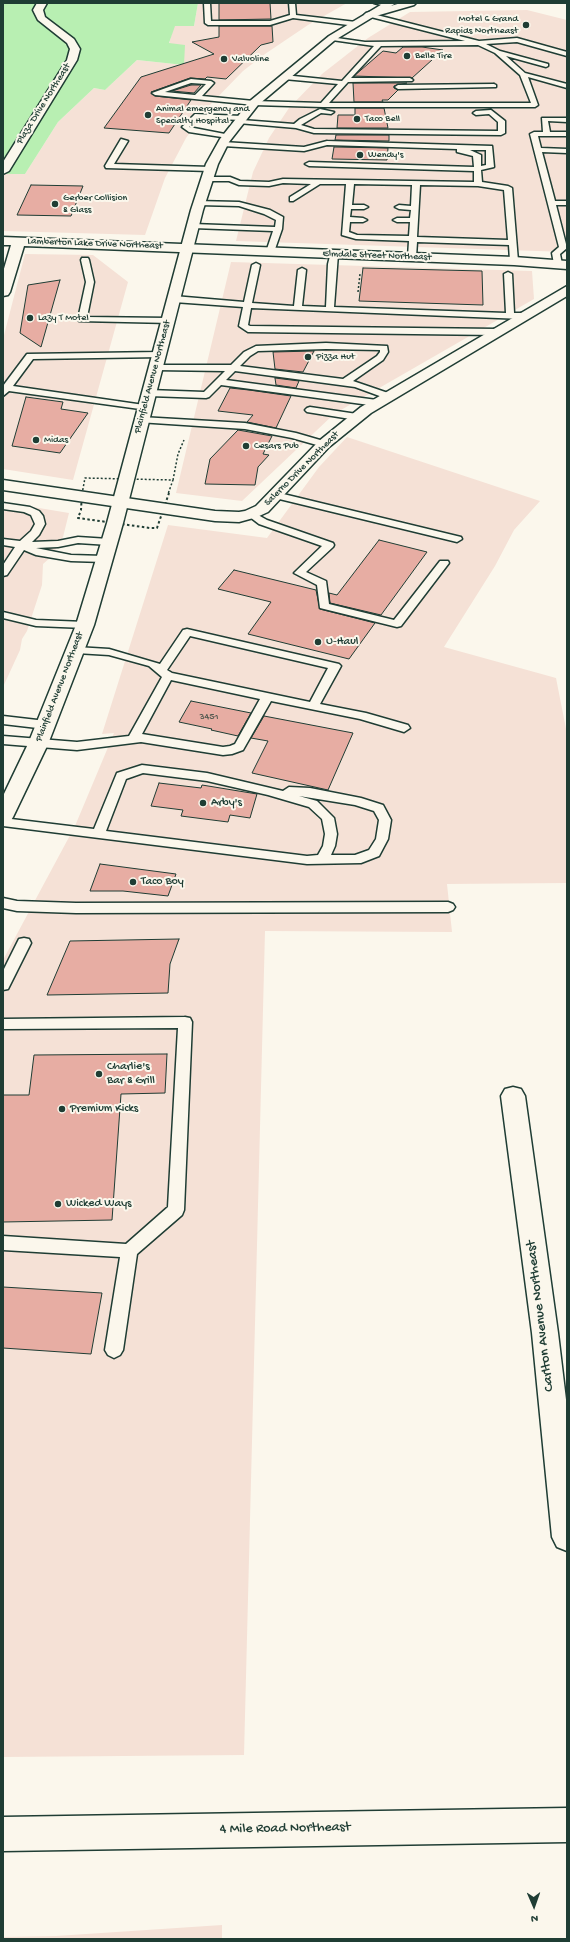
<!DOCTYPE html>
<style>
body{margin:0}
#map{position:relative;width:570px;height:1942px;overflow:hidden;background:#fbf7ec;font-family:"Gochi Hand",sans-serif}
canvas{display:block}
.frame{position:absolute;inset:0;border:4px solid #1f3d34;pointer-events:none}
.north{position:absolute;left:514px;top:1886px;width:40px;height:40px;-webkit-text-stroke:3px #fbf7ec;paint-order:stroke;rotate:178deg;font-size:11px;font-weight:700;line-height:16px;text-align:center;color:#1f3d34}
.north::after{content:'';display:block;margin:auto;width:14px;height:18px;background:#1f3d34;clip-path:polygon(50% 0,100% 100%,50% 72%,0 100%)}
</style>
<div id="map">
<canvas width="570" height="1942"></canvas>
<div class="frame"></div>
<div class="north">N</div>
</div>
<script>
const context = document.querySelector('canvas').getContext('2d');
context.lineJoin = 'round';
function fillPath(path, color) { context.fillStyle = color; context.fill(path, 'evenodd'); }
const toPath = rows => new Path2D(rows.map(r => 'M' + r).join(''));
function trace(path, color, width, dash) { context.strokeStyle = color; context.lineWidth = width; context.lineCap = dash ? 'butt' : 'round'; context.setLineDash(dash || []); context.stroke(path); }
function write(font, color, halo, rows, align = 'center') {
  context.font = font + ' "Gochi Hand",sans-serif'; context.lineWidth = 4; context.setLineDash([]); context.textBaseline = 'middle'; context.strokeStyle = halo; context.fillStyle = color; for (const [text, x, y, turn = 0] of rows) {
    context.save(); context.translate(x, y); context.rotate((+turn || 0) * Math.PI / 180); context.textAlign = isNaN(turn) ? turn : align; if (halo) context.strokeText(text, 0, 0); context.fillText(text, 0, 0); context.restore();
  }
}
const built = toPath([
 [198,3,347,3,308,25,265,54,243,71,208,107,186,138,165,178,145,235,3,231,3,174,25,174,58,122,94,88,105,90,137,60,184,65,169,44,174,26,194,26],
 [527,10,567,20,567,252,236,241,253,172,269,138,289,108,322,74,368,38,410,12],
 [25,254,93,255,128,282,73,480,3,469,3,339],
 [231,262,532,271,534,299,334,414,242,501,176,493],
 [347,437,540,501,514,530,495,566,444,647,556,678,567,734,567,883,447,884,452,932,265,931,244,1755,3,1757,3,960,75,826,114,733,102,734,168,525,267,538,319,467],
 [3,502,69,513,63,537,51,557,43,564,42,585,27,631,22,639,20,650,3,687],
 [222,1925,222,1939,3,1939,3,1937,56,1936]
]);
const green = toPath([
 [3,3,198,3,194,26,175,26,169,43,185,45,184,65,137,60,105,90,94,88,58,122,25,174,3,174]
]);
const building = toPath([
 [219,3,270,3,271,19,219,20,219,3],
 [219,26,272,26,273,42,261,45,226,79,207,77,205,79,190,78,151,92,155,96,191,100,169,133,104,128,141,77,214,54,192,42,219,37,219,26],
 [403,47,422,47,443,50,412,78,354,76,383,51,396,53,403,47],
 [353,83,407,83,394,86,394,88,398,90,388,100,382,100,383,102,354,102,353,83],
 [191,85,201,85,194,93,172,91,191,85],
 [355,108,384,108,388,128,337,128,338,115,355,115,355,108],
 [336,135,389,135,389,141,335,140,336,135],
 [334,147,388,148,387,160,332,159,334,147],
 [31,185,83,186,71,216,17,215,31,185],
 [363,268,482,271,483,305,359,301,363,268],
 [60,280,41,347,20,333,28,285,60,280],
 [314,351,303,372,275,369,273,352,314,351],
 [275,378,299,381,296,388,276,385,275,378],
 [230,388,249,390,291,396,276,428,247,422,253,415,218,411,230,388],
 [26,397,63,402,61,409,88,413,60,453,12,446,26,397],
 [238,430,272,436,263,454,269,455,258,467,255,485,205,484,210,459,238,430],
 [379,540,427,552,381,615,330,603,329,593,337,595,379,540],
 [234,570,316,590,320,609,375,623,349,659,248,634,271,602,218,589,234,570],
 [191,701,251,713,238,736,211,730,212,729,179,722,191,701],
 [264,716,353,733,328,790,252,773,268,741,251,738,264,716],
 [159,783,201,788,202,785,257,794,250,818,230,815,228,822,181,816,183,810,151,806,159,783],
 [100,864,176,874,168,896,123,891,90,891,100,864],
 [179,939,170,964,168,993,47,995,70,941,179,939],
 [167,1054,165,1093,121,1094,112,1220,3,1222,3,1095,29,1095,34,1055,167,1054],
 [3,1287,102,1293,91,1354,3,1348,3,1287]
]);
const pathFar1 = toPath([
 [358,292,360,274],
 [173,480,178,454,184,440],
 [82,494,85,478,173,480,168,494]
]);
const path = toPath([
 [82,493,81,510,78,518,150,528,157,528,169,493]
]);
const lane = toPath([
 [204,3,210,3,211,21,270,21,290,15,289,3,295,3,296,15,356,22,359,24,356,26,293,18,270,25,208,25,205,23,204,3],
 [374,3,388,3,392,5,389,7,374,3],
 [369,13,479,41,517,38,567,52,567,56,517,42,486,44,500,51,548,64,548,66,546,67,506,56,525,73,567,84,567,88,528,77,538,105,535,107,323,107,254,105,155,95,152,93,191,79,211,81,214,83,202,96,254,101,321,103,338,84,284,79,281,77,284,75,342,81,374,46,332,40,329,38,330,37,365,42,465,41,367,16,366,15,369,13],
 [478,45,495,53,520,75,531,103,329,103,348,82,412,81,413,80,410,78,351,78,381,46,478,45],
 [191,83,206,84,195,95,165,92,191,83],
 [494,84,496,85,496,87,398,89,395,87,398,85,494,84],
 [320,109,334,112,331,114,321,113,301,125,314,129,498,131,498,122,489,114,476,115,473,113,476,111,491,110,505,121,505,133,501,135,314,133,296,128,238,123,237,122,240,120,197,118,189,127,230,135,230,137,228,138,189,132,182,127,195,114,242,116,245,118,242,120,294,124,300,119,320,109],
 [542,118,567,118,567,122,548,121,550,132,567,132,567,136,538,136,541,148,567,149,567,153,542,152,555,201,567,201,567,205,556,205,567,248,560,254,562,264,558,266,554,264,552,253,559,247,530,134,534,132,543,132,542,118],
 [121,139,128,141,114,164,210,167,214,169,210,171,106,168,105,166,121,139],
 [327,141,492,146,494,167,481,170,482,182,508,186,512,188,518,261,514,263,510,261,509,245,417,242,416,257,412,259,408,257,409,241,356,239,342,235,346,184,320,184,293,201,290,201,290,197,311,184,283,183,269,186,239,185,229,181,207,181,203,179,207,177,230,177,240,181,269,182,283,179,474,182,474,171,309,166,305,164,309,162,474,167,473,156,457,152,457,149,327,145,304,151,223,146,219,144,223,142,304,147,327,141],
 [470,150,486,150,486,165,481,166,481,155,470,150],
 [354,184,412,185,411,206,399,205,395,207,399,209,411,210,410,218,397,218,393,220,397,222,410,222,409,236,357,235,349,232,350,222,363,222,367,220,363,218,350,217,351,209,364,209,368,207,364,205,352,205,354,184],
 [420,185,478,186,504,190,508,240,417,237,420,185],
 [196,201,239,202,270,210,283,217,282,229,274,252,270,254,266,252,273,231,193,228,189,226,193,224,275,227,276,220,264,214,239,206,199,205,195,203,196,201],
 [331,252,337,252,338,254,334,307,506,313,504,274,508,272,512,274,514,313,523,313,527,316,523,319,251,308,248,325,250,326,497,329,501,332,497,335,248,332,239,326,243,307,174,302,170,299,174,296,244,302,252,265,256,263,260,265,252,303,294,306,298,270,302,268,306,270,302,306,326,307,328,264,331,252],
 [82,258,88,258,89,260,94,282,87,317,168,318,172,321,171,323,79,321,78,319,86,282,81,260,82,258],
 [326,343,387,346,388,352,383,360,353,381,391,394,391,398,385,398,355,387,235,371,226,380,377,400,382,403,377,406,221,385,209,397,206,398,149,396,144,393,149,390,204,392,225,371,156,370,152,367,153,365,231,365,244,352,256,346,326,343],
 [326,349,380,350,380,352,377,356,343,379,240,366,250,356,258,351,326,349],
 [159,352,162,353,162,357,33,359,13,386,144,405,147,406,149,408,147,410,9,391,3,396,3,386,27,354,159,352],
 [310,407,357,414,362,417,357,420,307,412,305,410,307,408,310,407],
 [141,417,245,423,296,433,327,442,329,444,324,447,292,438,245,429,138,422,136,420,141,417],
 [275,492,461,537,462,539,457,542,271,497,270,495,275,492],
 [3,503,30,507,39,511,43,516,45,524,39,535,32,542,58,541,78,537,109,539,114,542,109,545,78,543,58,547,36,548,71,555,104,556,109,559,104,562,71,561,36,555,24,550,7,575,3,576,3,565,15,547,3,545,3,539,20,541,31,531,35,524,31,515,24,512,3,509,3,503],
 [251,511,267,520,333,543,334,545,333,547,306,572,326,581,329,604,394,620,440,561,448,561,449,563,401,626,397,627,320,608,317,585,294,573,322,546,259,524,246,514,251,511],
 [3,612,36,620,85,622,91,625,85,628,36,626,3,618,3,612],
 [187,629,339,664,341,666,320,704,366,713,408,725,410,728,404,732,360,719,271,701,243,750,232,754,223,755,141,742,77,750,3,744,3,736,77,742,129,736,162,677,149,666,109,655,76,653,70,650,76,647,109,649,160,664,183,630,187,629],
 [190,636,328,668,310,702,172,673,167,670,190,636],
 [171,680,260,699,235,744,230,746,223,747,142,734,171,680],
 [3,716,46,721,52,725,46,729,3,724,3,716],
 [142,765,207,773,283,791,289,787,310,788,361,798,383,805,391,820,388,839,379,856,361,863,307,864,3,826,3,818,94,829,117,773,142,765],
 [143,773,207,781,268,795,309,807,322,819,325,834,323,846,318,855,307,856,106,831,126,779,143,773],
 [299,796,355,805,374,811,379,820,376,839,369,850,355,855,331,855,335,846,337,834,334,818,317,801,299,796],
 [3,898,17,901,76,903,448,902,453,904,455,907,453,910,448,912,76,913,17,911,3,908,3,898],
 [24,938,29,939,31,943,8,989,3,990,3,971,19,939,24,938],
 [185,1017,190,1018,192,1022,184,1210,182,1215,137,1254,123,1350,120,1355,114,1358,108,1355,105,1350,120,1257,3,1250,3,1236,126,1244,168,1207,178,1028,3,1029,3,1019,185,1017]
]);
const street = toPath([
 [37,3,47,3,43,10,45,17,74,39,80,49,77,60,9,171,3,174,3,162,67,60,70,49,67,43,38,20,33,10,37,3],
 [3,237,514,257,567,261,567,269,514,265,24,246,10,292,8,295,3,296,3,272,11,245,3,245,3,237],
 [567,286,567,296,371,413,329,447,268,512,257,517,239,522,215,521,3,490,3,480,215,511,239,512,245,511,256,506,319,441,361,407,567,286],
 [513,1087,521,1089,525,1096,558,1333,567,1408,567,1551,557,1547,552,1537,532,1333,501,1096,505,1089,513,1087]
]);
const secondary = toPath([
 [567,1808,567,1842,3,1851,3,1817,567,1808]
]);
const primary = toPath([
 [384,3,396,3,335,40,258,105,229,142,218,164,203,210,123,523,94,625,48,744,13,817,10,822,3,824,3,796,28,744,76,625,107,523,191,210,206,164,220,139,250,101,329,36,384,3]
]);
const highway = toPath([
 [401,3,416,3,414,5,369,18,364,15,366,13,401,3]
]);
const markers = [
 [526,25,4,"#1f3d34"],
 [407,56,4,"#1f3d34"],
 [224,59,4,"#1f3d34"],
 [148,115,4,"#1f3d34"],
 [357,119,4,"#1f3d34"],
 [360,155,4,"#1f3d34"],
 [55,204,4,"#1f3d34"],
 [30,318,4,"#1f3d34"],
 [308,357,4,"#1f3d34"],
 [36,440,4,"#1f3d34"],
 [246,446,4,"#1f3d34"],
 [318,642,4,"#1f3d34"],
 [203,803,4,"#1f3d34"],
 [133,882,4,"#1f3d34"],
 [99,1074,4,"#1f3d34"],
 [62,1109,4,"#1f3d34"],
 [58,1204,4,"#1f3d34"]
];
const farPoinames = [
 ["Motel 6 Grand",518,19,"right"],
 ["Rapids Northeast",518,31,"right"],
 ["Belle Tire",415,56],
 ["Valvoline",232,59],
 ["Animal emergency and",156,109],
 ["Specialty Hospital",156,121],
 ["Taco Bell",365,119],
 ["Wendy's",368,155],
 ["Gerber Collision",63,198],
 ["& Glass",63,210],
 ["Lazy T Motel",38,318],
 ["Pizza Hut",316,357],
 ["Midas",44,440],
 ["Cesars Pub",254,446]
];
const farStreetnames = [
 ["Plaza Drive Northeast",44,104,-58],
 ["Lamberton Lake Drive Northeast",95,244,2],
 ["Elmdale Street Northeast",377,256,2],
 ["Plainfield Avenue Northeast",153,377,-75],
 ["Salerno Drive Northeast",302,469,-45],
 ["Plainfield Avenue Northeast",60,687,-69]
];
const numberNames = [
 ["3451",209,717]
];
const poiNames = [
 ["U-Haul",326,642],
 ["Arby's",211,803],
 ["Taco Boy",141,882],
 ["Charlie's",107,1067],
 ["Bar & Grill",107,1081],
 ["Premium Kicks",70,1109],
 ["Wicked Ways",66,1204]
];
const nearStreetnames = [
 ["Carlton Avenue Northeast",541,1316,-97],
 ["4 Mile Road Northeast",285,1829,-1]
];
fillPath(built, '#f5e1d6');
fillPath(green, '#b8efb2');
fillPath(building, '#e7ada3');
trace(building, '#1f3d34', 1);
trace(lane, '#1f3d34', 3);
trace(street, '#1f3d34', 3);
trace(secondary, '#1f3d34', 3);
trace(primary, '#1f3d34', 3);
trace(highway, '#1f3d34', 3);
trace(pathFar1, '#1f3d34', 1.5, [2, 2]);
trace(path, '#1f3d34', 2, [2.5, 2.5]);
fillPath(lane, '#fbf7ec');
fillPath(street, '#fbf7ec');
fillPath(secondary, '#fbf7ec');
fillPath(primary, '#fbf7ec');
fillPath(highway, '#fbf7ec');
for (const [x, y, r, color] of markers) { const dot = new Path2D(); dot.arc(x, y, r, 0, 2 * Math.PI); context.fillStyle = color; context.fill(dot); trace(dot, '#fbf7ec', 1.5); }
write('10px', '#1f3d34', '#fbf7ec', farPoinames, 'left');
write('10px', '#1f3d34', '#fbf7ec', farStreetnames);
write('10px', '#515950', null, numberNames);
write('12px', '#1f3d34', '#fbf7ec', poiNames, 'left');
write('14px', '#1f3d34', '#fbf7ec', nearStreetnames);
</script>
